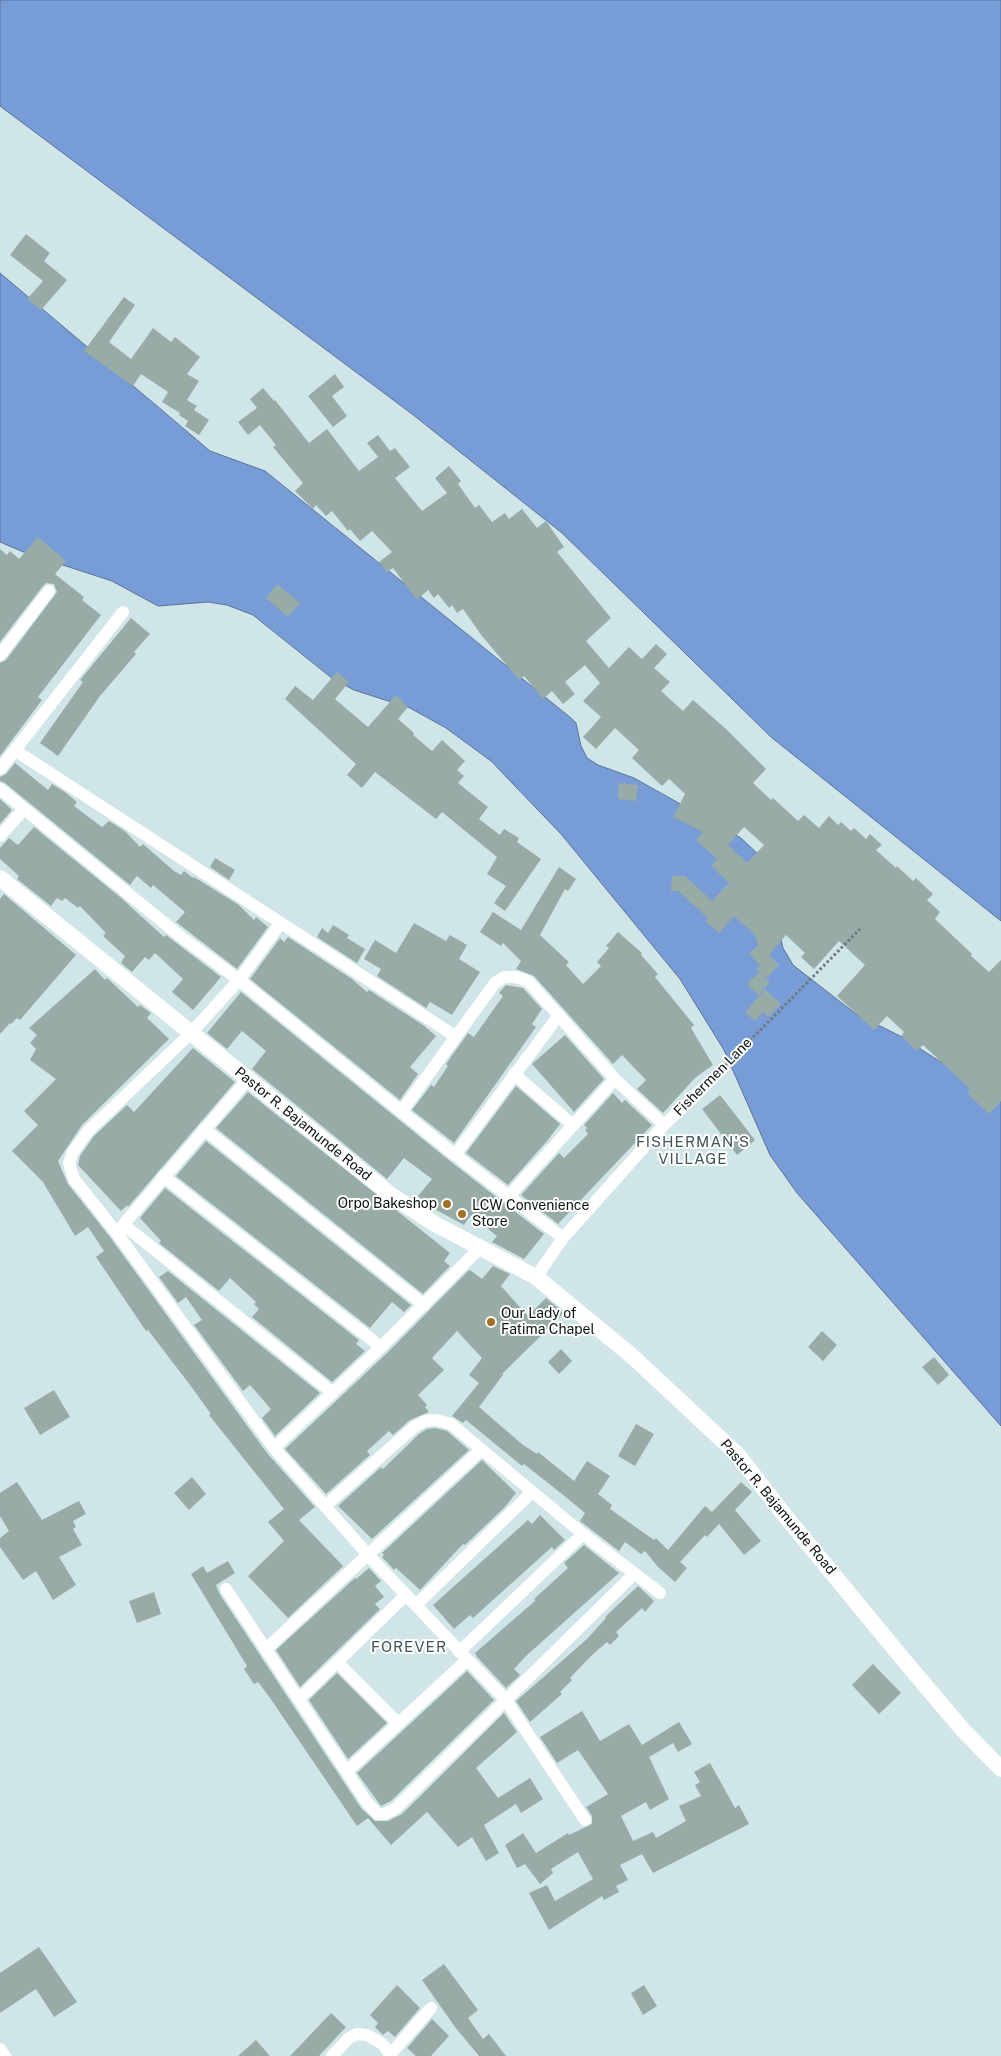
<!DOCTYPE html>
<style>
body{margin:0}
canvas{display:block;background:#d0e5e8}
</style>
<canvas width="1001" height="2056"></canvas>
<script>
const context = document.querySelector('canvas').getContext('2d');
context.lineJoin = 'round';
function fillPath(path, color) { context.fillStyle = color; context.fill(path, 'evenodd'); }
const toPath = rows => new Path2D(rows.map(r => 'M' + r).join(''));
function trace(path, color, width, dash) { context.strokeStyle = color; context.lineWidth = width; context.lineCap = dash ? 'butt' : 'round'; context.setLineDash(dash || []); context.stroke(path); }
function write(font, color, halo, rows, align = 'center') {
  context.font = font + ' "Public Sans",sans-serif'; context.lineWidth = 4; context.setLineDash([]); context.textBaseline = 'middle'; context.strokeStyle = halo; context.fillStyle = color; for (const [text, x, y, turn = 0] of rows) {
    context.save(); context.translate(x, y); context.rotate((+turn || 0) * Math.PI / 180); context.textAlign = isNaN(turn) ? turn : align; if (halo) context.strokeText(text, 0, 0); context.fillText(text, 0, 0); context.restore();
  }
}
const water = toPath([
 [0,0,1001,0,1001,921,771,737,562,533,412,414,0,106,0,0],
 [0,273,210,451,265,471,571,718,576,723,581,746,587,758,598,765,634,778,741,838,763,859,783,948,793,965,856,1014,902,1037,1001,1101,1001,1426,797,1193,770,1155,724,1050,680,979,561,834,491,761,446,728,410,708,354,690,333,679,253,615,227,605,208,602,158,606,112,581,26,553,0,542,0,273]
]);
const building = toPath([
 [26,234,50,253,44,261,67,280,41,310,27,299,43,281,10,255],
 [124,297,135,305,109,342,131,359,153,328,171,342,175,337,200,357,187,374,199,381,187,400,197,406,194,410,209,420,199,435,185,426,188,421,179,415,180,413,162,402,168,392,141,374,133,386,84,351],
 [335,374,344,387,332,396,347,416,333,427,308,396],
 [263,388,274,401,275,400,309,443,327,429,359,471,378,457,367,443,378,435,390,451,395,448,410,467,395,478,422,511,447,493,435,478,449,466,461,481,458,484,475,508,479,505,492,522,505,513,509,519,522,509,537,528,546,521,564,547,557,552,611,618,586,641,609,668,629,647,642,659,656,644,667,654,654,668,670,682,661,691,683,711,693,700,725,728,766,769,753,783,771,800,773,798,798,821,804,815,819,828,829,816,838,825,841,822,851,831,854,828,866,839,870,834,882,845,876,850,896,868,897,866,913,881,916,878,933,894,927,900,940,912,935,919,972,954,971,956,989,972,1001,960,1001,1101,989,1114,967,1093,970,1089,923,1045,917,1051,901,1036,904,1032,887,1016,874,1030,837,996,865,965,839,941,814,969,801,957,805,953,786,935,769,955,779,965,767,978,756,969,760,965,749,954,758,945,755,935,734,916,719,933,705,921,708,918,678,891,671,891,672,876,685,876,712,901,729,883,711,866,717,859,696,840,703,832,673,817,685,794,669,779,662,786,632,758,639,750,615,728,596,749,583,737,601,717,583,701,600,683,585,665,565,682,575,694,563,704,552,691,543,699,524,676,519,680,482,636,463,609,457,613,452,605,449,608,438,594,434,598,428,590,417,600,393,568,387,572,379,562,392,552,372,531,360,541,350,529,348,531,332,511,326,516,316,505,313,509,295,491,303,483,273,447,276,445,260,425,248,435,238,422,257,408,250,399],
 [744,827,764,845,747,863,728,845],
 [38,537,66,561,55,574,84,597,82,600,101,615,38,697,42,700,0,756,0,663,6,660,57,592,54,584,46,583,43,586,0,642,0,549,7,555,10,551,19,559],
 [277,584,300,603,288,617,266,598],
 [131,618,150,634,134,652,136,654,100,696,58,756,40,743,83,682,80,680],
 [337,672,349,682,335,699,368,727,396,695,408,707,398,719,414,733,413,735,432,751,442,740,465,761,457,770,464,776,458,783,488,807,479,819,500,835,504,829,519,838,517,842,541,859,505,911,494,903,506,886,487,874,497,857,442,812,436,819,375,772,362,788,347,775,356,764,285,699,295,686,313,700],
 [15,763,48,790,52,784,65,792,77,802,74,806,102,827,109,821,125,831,140,847,143,844,174,871,181,875,184,871,193,878,194,877,239,905,254,920,256,917,268,927,237,969,176,922,185,912,153,885,151,888,137,876,130,885,5,783,0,781,0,777,6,774],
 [619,783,638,785,636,801,618,799],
 [0,799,12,810,0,824],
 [34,827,120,897,164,937,166,935,221,977,193,1010,172,992,183,979,155,953,149,960,145,957,132,972,121,963,125,956,103,936,106,933,80,906,78,908,65,898,62,901,57,898,51,906,17,879,19,876,0,859,0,848,9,838,18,845],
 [215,858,235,870,229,880,210,867],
 [559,867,576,879,568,891,565,889,540,935,569,962,566,965,583,984,601,966,597,962,609,948,606,946,618,932,642,953,641,955,658,974,655,977,694,1025,691,1028,713,1065,695,1078,663,1113,637,1089,646,1080,622,1055,613,1064,534,976,516,969,521,961,503,943,501,946,480,932,493,912,521,930],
 [4,894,76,955,20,1020,17,1018,11,1024,10,1023,0,1034,0,899],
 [414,923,446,941,450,935,467,945,459,959,480,972,452,1015,430,1002,426,1008,377,976,381,969,364,959,375,940,396,953],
 [333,925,349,935,347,938,365,949,357,963,317,937,322,928,328,933],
 [288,937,352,979,367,992,369,990,423,1025,436,1036,410,1067,418,1074,400,1100,250,979,280,938,284,942],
 [95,969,105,980,107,978,138,1007,140,1005,151,1013,147,1018,169,1039,82,1125,58,1161,68,1184,110,1237,267,1453,315,1507,299,1520,343,1566,288,1618,248,1576,284,1541,268,1522,284,1509,209,1415,211,1414,190,1385,148,1330,146,1331,96,1257,104,1251,88,1227,75,1236,43,1182,12,1151,38,1125,24,1111,56,1079,30,1060,36,1049,30,1043,37,1035,29,1028],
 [759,972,770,982,758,995,747,984],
 [506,985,523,988,542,1009,532,1024,536,1027,454,1143,412,1110,431,1085,434,1087,448,1066,446,1064,468,1033,474,1037,503,996,499,993],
 [765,989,781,1004,768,1017,763,1012,755,1021,745,1012],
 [241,992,450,1161,544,1234,524,1259,492,1242,497,1236,471,1215,464,1225,431,1207,418,1196,432,1179,404,1158,387,1179,252,1069,266,1051,242,1031,227,1049,207,1033],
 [565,1035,604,1079,574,1112,532,1064],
 [193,1048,235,1082,128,1207,127,1205,121,1211,78,1165,80,1156,94,1136,127,1105,134,1112],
 [516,1086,560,1124,547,1141,508,1185,466,1153],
 [248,1092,450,1253,444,1261,450,1266,423,1294,216,1128],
 [613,1093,622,1103,625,1100,652,1125,558,1224,521,1195,559,1153,564,1158,588,1134,585,1130,587,1128,584,1125],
 [720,1095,755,1140,737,1155,702,1109],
 [206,1141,411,1305,404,1312,392,1302,370,1328,176,1176],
 [165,1188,359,1340,356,1344,365,1351,332,1382,252,1317,259,1309,254,1304,256,1302,230,1278,219,1291,159,1243,161,1241,140,1218],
 [493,1266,510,1274,501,1286,528,1316,546,1298,564,1313,502,1374,503,1375,479,1407,523,1445,537,1454,538,1452,574,1481,587,1461,610,1476,598,1494,612,1505,610,1509,654,1540,656,1538,668,1550,705,1506,712,1512,741,1482,752,1492,735,1510,761,1541,744,1555,719,1524,707,1537,705,1535,680,1562,687,1568,675,1582,658,1567,645,1551,641,1554,625,1542,619,1551,580,1521,585,1513,562,1494,524,1464,522,1466,466,1420,463,1423,452,1416,479,1383,469,1375,482,1358,457,1331,432,1358,444,1370,418,1395,427,1405,425,1407,429,1412,410,1420,393,1435,389,1431,367,1451,370,1455,326,1494,285,1449,387,1353,468,1271,470,1270,482,1279],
 [168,1271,320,1393,275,1436,262,1418,271,1409,250,1385,243,1391,194,1325,202,1320,186,1297,178,1303,159,1277],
 [822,1331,837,1345,823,1361,808,1347],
 [561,1349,572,1361,559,1374,548,1362],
 [934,1357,949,1375,938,1385,922,1367],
 [54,1390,70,1417,40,1435,24,1408],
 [636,1424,654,1434,635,1466,618,1456],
 [435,1428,447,1431,469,1450,372,1539,338,1506,381,1467,383,1469,419,1434,427,1429],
 [482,1460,516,1493,504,1508,465,1545,463,1544,420,1590,396,1568,394,1570,382,1557,384,1555,382,1553],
 [192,1477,206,1494,189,1510,174,1493],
 [17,1482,42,1520,79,1501,86,1514,73,1521,76,1527,73,1529,82,1545,59,1557,76,1585,53,1600,36,1571,23,1580,0,1547,0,1538,9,1531,0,1516,0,1493],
 [540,1515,565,1540,554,1550,552,1547,473,1618,470,1615,454,1629,433,1605,528,1520,532,1524],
 [584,1545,619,1573,526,1656,514,1669,520,1675,506,1688,477,1657,475,1653,536,1600,534,1599,568,1568,564,1563],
 [228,1561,235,1573,216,1585,219,1593,361,1808,375,1821,388,1821,402,1814,504,1713,517,1732,476,1768,498,1798,530,1778,543,1799,521,1813,516,1804,484,1825,499,1853,486,1861,472,1837,458,1847,427,1812,391,1845,368,1818,357,1826,268,1695,258,1682,254,1684,244,1669,247,1666,191,1574,203,1566,207,1573],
 [369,1568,381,1581,375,1586,384,1597,375,1604,380,1609,300,1687,276,1650,355,1578,356,1579],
 [638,1586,654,1601,645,1612,642,1608,616,1632,619,1636,610,1645,607,1642,592,1655,570,1678,572,1680,560,1692,562,1694,530,1722,516,1701,587,1639,606,1618,605,1617],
 [154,1592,161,1614,137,1623,129,1601],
 [873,1664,901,1693,879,1714,852,1685],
 [467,1671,494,1700,391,1801,381,1806,357,1773],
 [337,1673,387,1723,348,1759,309,1700],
 [582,1711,600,1741,629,1724,642,1745,679,1722,692,1744,678,1752,673,1743,649,1757,669,1799,650,1810,646,1802,621,1816,633,1841,653,1832,656,1838,686,1821,679,1806,701,1796,695,1785,700,1782,694,1772,710,1763,735,1808,739,1805,749,1824,653,1873,642,1854,620,1865,628,1880,616,1886,619,1892,604,1900,602,1896,549,1930,529,1893,547,1885,555,1901,593,1879,578,1852,551,1869,553,1873,540,1884,525,1864,517,1868,505,1845,523,1833,536,1853,568,1833,569,1835,592,1824,592,1816,586,1807,608,1794,578,1750,557,1763,540,1737],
 [39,1947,77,2002,54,2017,36,1989,0,2013,0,1973],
 [444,1964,478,2010,468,2018,483,2039,489,2034,506,2056,479,2056,455,2027,422,1980],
 [397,1985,420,2008,395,2037,388,2031,383,2035,375,2027,378,2023,370,2015],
 [644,1985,657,2006,643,2015,631,1993],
 [331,2013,346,2027,319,2056,290,2056],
 [432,2019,449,2036,431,2056,416,2056,407,2048],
 [256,2040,270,2056,238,2056]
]);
const path = toPath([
 [711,1080,860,929]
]);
const minor = toPath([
 [0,655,49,591],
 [16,751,455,1036],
 [0,769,123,612],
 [0,789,180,936,239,980,455,1155,563,1238],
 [0,836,24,809],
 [280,924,239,980,190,1034,88,1131,73,1152,69,1163,74,1179,116,1232,274,1448,369,1556,505,1699,585,1820],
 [514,1074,573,1125],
 [401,1112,495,983,504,977,515,977,528,981,615,1079,664,1125],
 [204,1129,424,1305],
 [455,1155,559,1015],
 [163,1176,381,1347],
 [508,1197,615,1079],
 [124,1225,333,1393],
 [118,1231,248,1079],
 [536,1277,563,1238,664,1125,702,1089],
 [274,1448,381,1347,480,1248],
 [325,1506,414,1427,425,1421,436,1420,451,1424,583,1534,660,1593],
 [226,1589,368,1804,378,1814,385,1814,396,1808,634,1574],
 [416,1605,531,1493],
 [266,1649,481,1450],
 [459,1652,583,1534],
 [338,1663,398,1723],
 [300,1698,406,1595],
 [347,1771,467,1660],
 [0,2049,5,2056],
 [332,2056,349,2038,357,2034,367,2035,381,2043,391,2054],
 [389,2056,431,2008]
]);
const tertiary = toPath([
 [0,878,391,1195,435,1224,536,1277,632,1356,737,1454,786,1517,902,1658,963,1730,1001,1769]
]);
const markers = [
 [447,1204,5,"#a27026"],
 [462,1214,5,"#a27026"],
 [491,1322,5,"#a27026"]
];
const streetNames = [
 ["Fishermen Lane",713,1077,-45],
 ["Pastor R. Bajamunde Road",303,1124,39],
 ["Pastor R. Bajamunde Road",778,1507,50]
];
const poiNames = [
 ["Orpo Bakeshop",437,1204,"right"],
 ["LCW Convenience",472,1206],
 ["Store",472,1222],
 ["Our Lady of",501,1314],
 ["Fatima Chapel",501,1330]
];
const neighbourhoodNames = [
 ["FISHERMAN'S",693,1142],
 ["VILLAGE",693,1159],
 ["FOREVER",409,1647]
];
fillPath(water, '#789cd5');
trace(water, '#57739b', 1);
fillPath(building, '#98aca7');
trace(path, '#6c7a7c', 3, [2.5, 2.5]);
trace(minor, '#fff', 12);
trace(tertiary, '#fff', 16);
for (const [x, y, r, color] of markers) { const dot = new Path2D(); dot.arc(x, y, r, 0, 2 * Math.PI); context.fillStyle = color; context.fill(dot); trace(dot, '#fff', 2); }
write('14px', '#0a1213', '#fff', streetNames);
write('14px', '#0a1213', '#fff', poiNames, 'left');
context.letterSpacing = '1px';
write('15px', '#415456', '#fff', neighbourhoodNames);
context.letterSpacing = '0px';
</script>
